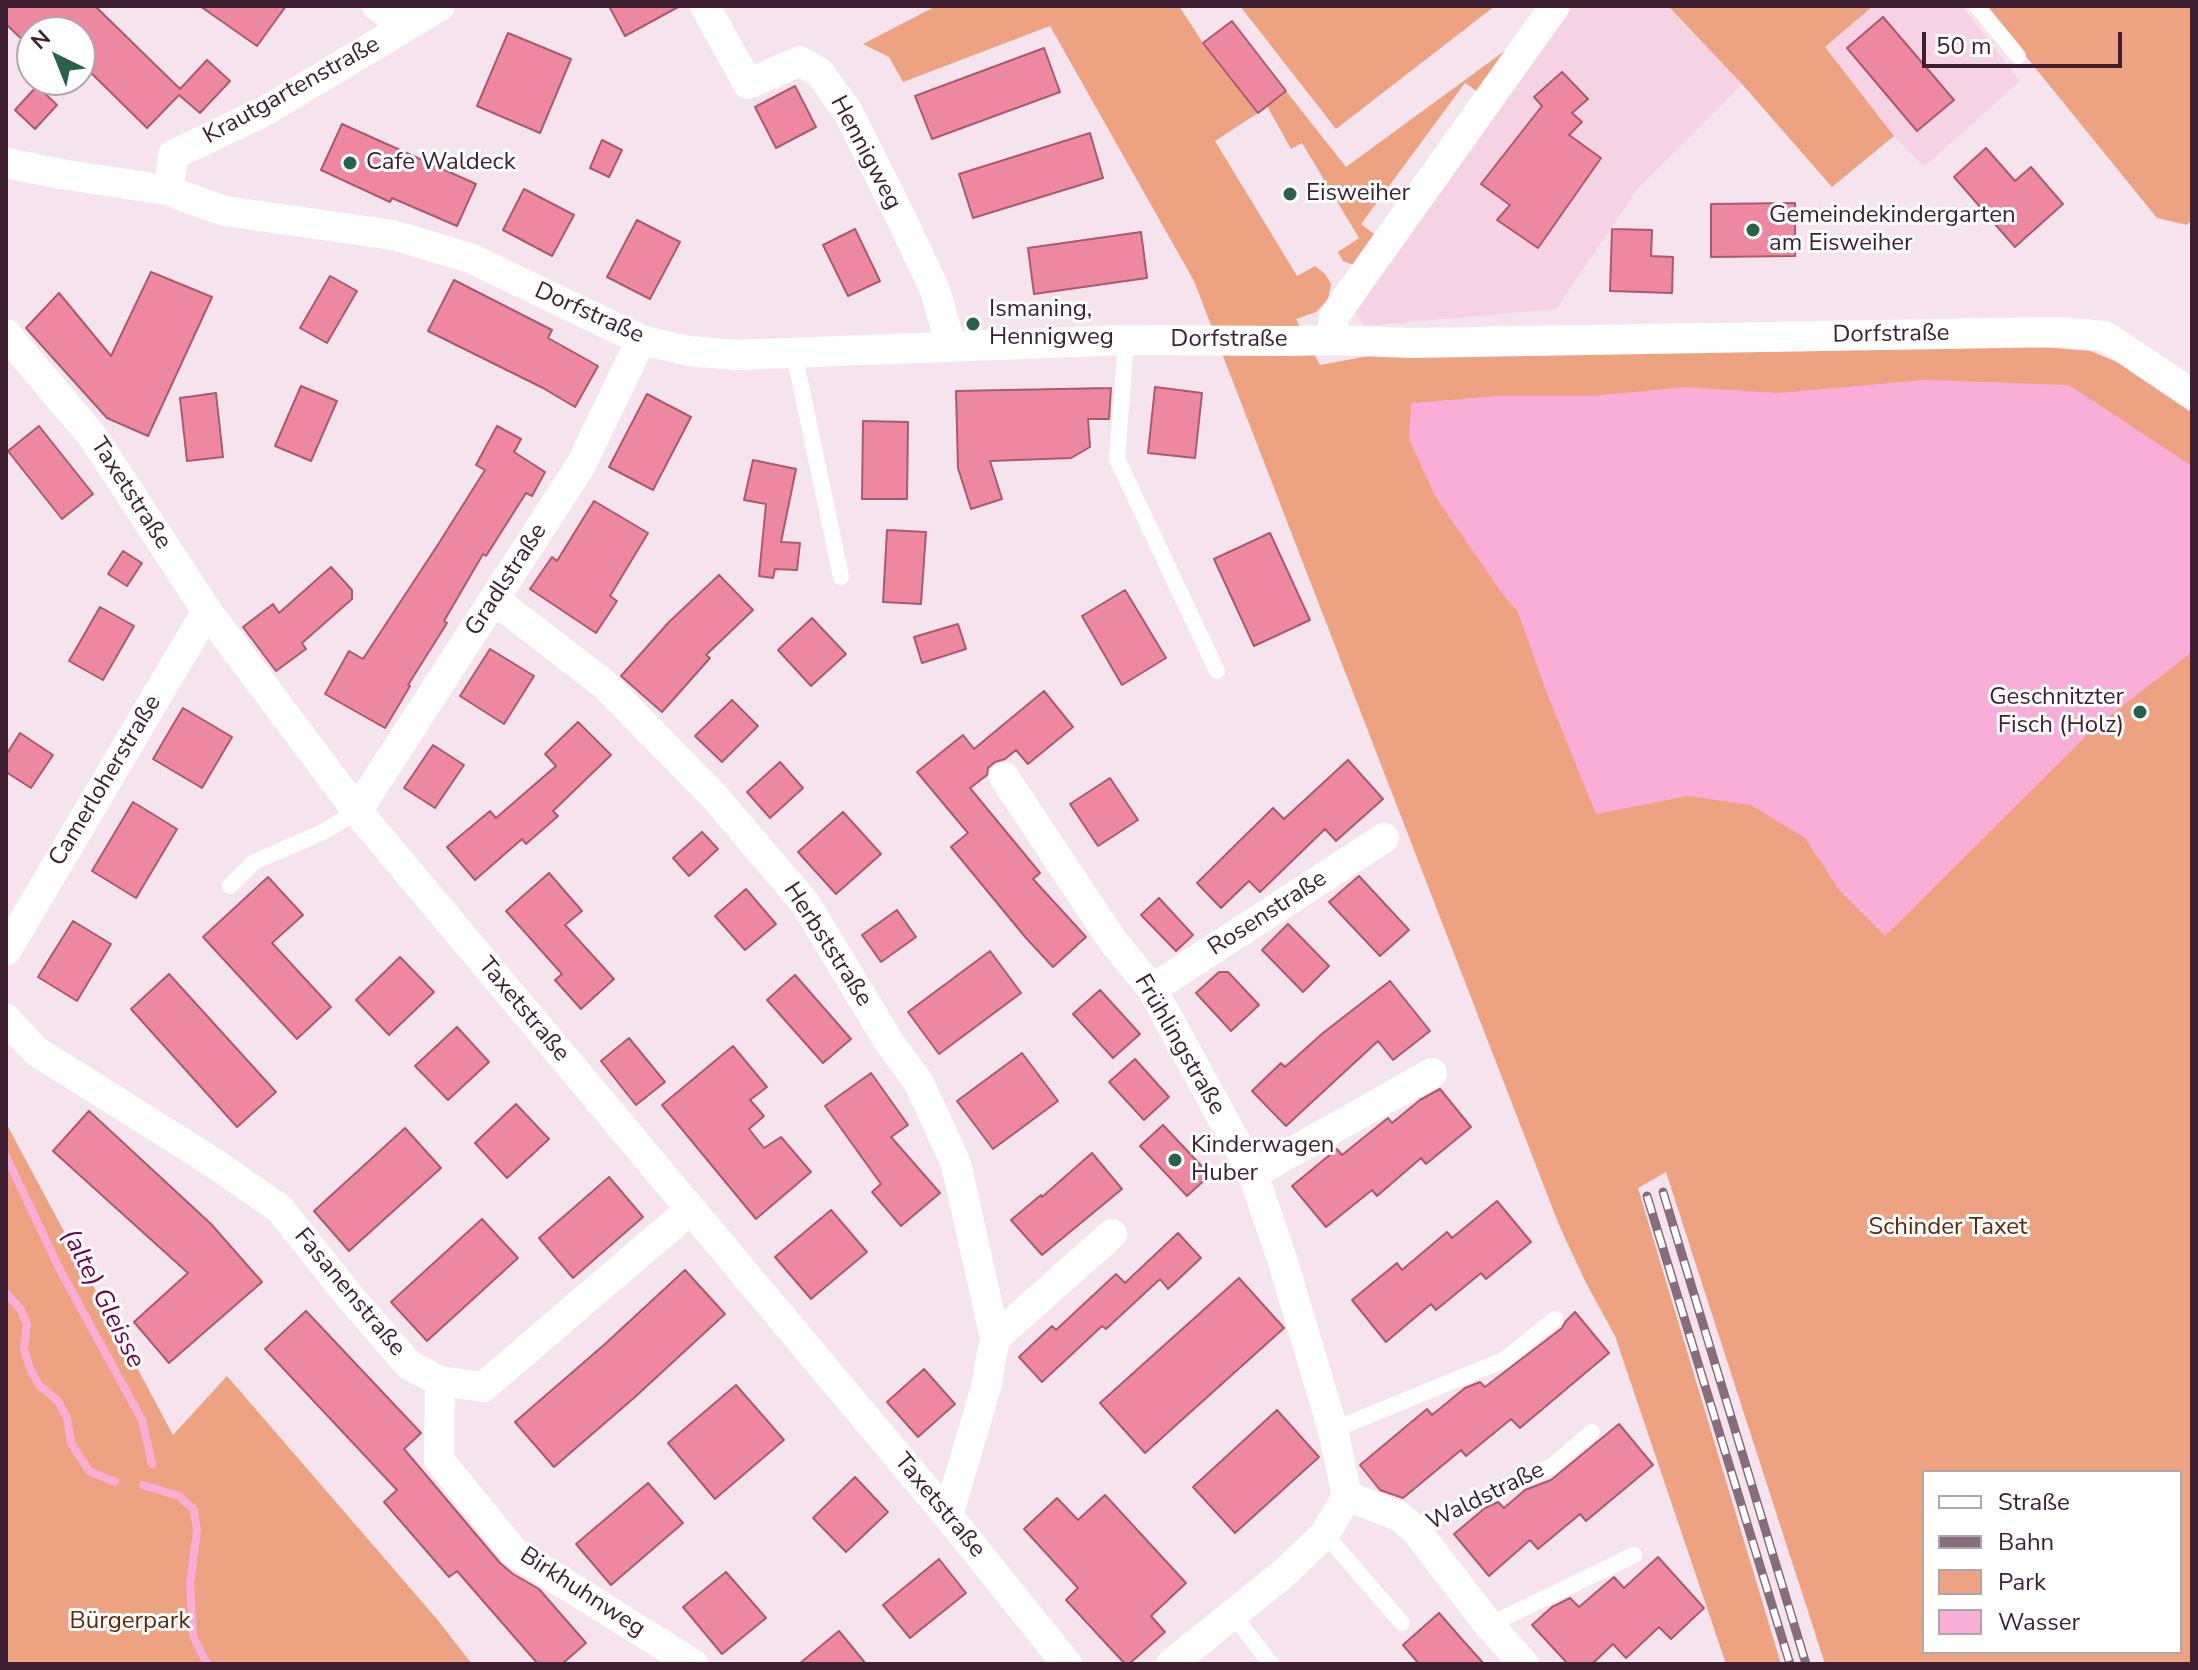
<!DOCTYPE html>
<meta charset="utf-8">
<style>
body{margin:0}
#map{position:relative;width:2198px;height:1670px;overflow:hidden;background:#f5e4ed;font-family:"Nunito Sans",sans-serif}
canvas{display:block}
.frame{position:absolute;inset:0;border:8px solid #3d1f31;pointer-events:none}
.legend{position:absolute;left:1922px;top:1470px;width:260px;height:184px;box-sizing:border-box;background:#fff;border:2px solid #b1a5ad;margin:0;padding:10px 14px;list-style:none;font-size:24px;color:#3d1f31}
.legend li{display:flex;align-items:center;gap:16px;height:40px}
.legend b{width:40px;border:2px solid #b1a5ad}
.north{position:absolute;left:16px;top:16px;width:80px;height:80px;box-sizing:border-box;background:#fff;border:2px solid #b1a5ad;border-radius:50%;rotate:317deg;font-size:22px;font-weight:700;line-height:32px;text-align:center;color:#3d1f31}
.north::after{content:'';display:block;margin:auto;width:28px;height:36px;background:#28624b;clip-path:polygon(50% 0,100% 100%,50% 72%,0 100%)}
.scale{position:absolute;left:1922px;top:32px;width:200px;height:36px;box-sizing:border-box;border:4px solid #3d1f31;border-top:0;padding-left:10px;font-size:24px;line-height:28px;white-space:nowrap;color:#3d1f31;-webkit-text-stroke:6px #fff;paint-order:stroke}
</style>
<div id="map">
<canvas width="2198" height="1670"></canvas>
<div class="frame"></div>
<ul class="legend">
<li><b style="height:10px;background:#fff"></b>Straße</li>
<li><b style="height:10px;background:#866d7c"></b>Bahn</li>
<li><b style="height:22px;background:#eda281"></b>Park</li>
<li><b style="height:22px;background:#f9aed8"></b>Wasser</li>
</ul>
<div class="north">N</div>
<div class="scale">50 m</div>
</div>
<script>
const context = document.querySelector('canvas').getContext('2d');
context.lineJoin = 'round';
function fillPath(path, color) { context.fillStyle = color; context.fill(path, 'evenodd'); }
const toPath = rows => new Path2D(rows.map(r => 'M' + r).join(''));
function trace(path, color, width, dash) { context.strokeStyle = color; context.lineWidth = width; context.lineCap = dash ? 'butt' : 'round'; context.setLineDash(dash || []); context.stroke(path); }
function write(font, color, halo, rows, align = 'center') {
  context.font = font + ' "Nunito Sans",sans-serif'; context.lineWidth = 6; context.setLineDash([]); context.textBaseline = 'middle'; context.strokeStyle = halo; context.fillStyle = color; for (const [text, x, y, turn = 0] of rows) {
    context.save(); context.translate(x, y); context.rotate((+turn || 0) * Math.PI / 180); context.textAlign = isNaN(turn) ? turn : align; if (halo) context.strokeText(text, 0, 0); context.fillText(text, 0, 0); context.restore();
  }
}
const built = toPath([
 [1568,6,1667,6,1742,84,1636,191,1556,309,1365,326,1355,313],
 [1873,6,1962,6,2020,81,1924,167,1894,136,1825,47]
]);
const green = toPath([
 [936,6,1179,6,1203,43,1258,113,1215,141,1297,276,1315,266,1325,274,1331,284,1328,300,1316,312,1296,319,1320,365,1374,355,1918,344,2053,348,2090,351,2117,362,2192,413,2192,1664,1825,1664,1666,1172,1638,1188,1781,1664,1726,1664,1615,1336,1585,1281,1559,1225,1194,281,1050,26,903,82,889,57,863,44],
 [1924,1472,2180,1472,2180,1652,1924,1652],
 [1240,6,1495,6,1336,129],
 [1668,6,1873,6,1825,47,1894,136,1832,187,1742,84],
 [1985,6,2189,6,2192,9,2192,219,2187,225,2157,218],
 [1525,36,1484,96,1465,83,1361,224,1379,238,1354,265,1343,261,1338,252,1359,238,1302,143,1291,149,1267,106,1286,91,1346,167],
 [6,1123,173,1435,227,1376,436,1618,472,1664,6,1664]
]);
const water = toPath([
 [1924,380,2069,385,2192,466,2192,652,2093,729,1885,936,1840,891,1805,838,1751,805,1688,796,1596,814,1546,691,1518,612,1501,592,1435,496,1409,439,1411,403,1499,396,1592,396,1686,387,1778,393]
]);
const stream = toPath([
 [6,1156,60,1270,142,1420,152,1464],
 [6,1293,21,1310,27,1324,24,1349,31,1371,39,1385,58,1401,67,1418,71,1443,89,1471,115,1482],
 [143,1485,179,1496,194,1510,197,1531,190,1584,193,1636,207,1664]
]);
const building = toPath([
 [6,6,95,6,180,89,207,60,230,81,200,113,179,95,147,128,80,62,80,32,32,32,32,49,6,24,6,6],
 [200,6,286,6,257,46,200,6],
 [609,6,680,6,625,36,609,6],
 [1883,17,1954,100,1917,131,1847,48,1883,17],
 [1232,21,1286,91,1258,113,1203,43,1232,21],
 [508,33,571,59,540,133,477,106,508,33],
 [1044,48,1060,92,932,139,915,96,1044,48],
 [1562,72,1588,99,1572,113,1582,122,1569,135,1601,158,1538,248,1497,220,1510,205,1481,184,1542,106,1534,97,1562,72],
 [37,86,57,105,35,129,15,110,37,86],
 [795,86,816,127,776,148,755,107,795,86],
 [342,124,476,184,457,226,392,198,390,202,321,170,342,124],
 [1090,133,1103,178,973,218,959,174,1090,133],
 [602,140,622,150,609,177,590,168,602,140],
 [1986,148,2015,181,2031,167,2063,204,2015,247,1954,177,1986,148],
 [524,189,574,215,552,256,503,230,524,189],
 [1795,203,1795,256,1711,257,1711,204,1795,203],
 [637,220,680,242,650,299,607,277,637,220],
 [855,229,880,281,848,296,823,245,855,229],
 [1612,229,1652,230,1651,256,1673,257,1672,293,1610,291,1612,229],
 [1141,232,1147,278,1034,294,1028,248,1141,232],
 [151,272,212,297,148,436,107,418,26,328,59,293,111,356,151,272],
 [330,276,357,291,327,343,300,328,330,276],
 [454,280,552,330,548,338,598,366,575,407,543,388,428,331,454,280],
 [301,386,337,401,311,461,275,446,301,386],
 [1155,387,1202,393,1195,458,1148,453,1155,387],
 [1111,388,1109,419,1088,419,1090,447,1071,458,990,461,1002,499,971,509,958,468,956,391,1111,388],
 [216,393,223,457,187,461,180,398,216,393],
 [647,394,691,417,653,490,609,467,647,394],
 [863,421,908,422,907,499,862,499,863,421],
 [39,426,93,494,62,519,8,451,39,426],
 [497,426,521,439,514,452,545,472,532,496,526,493,486,556,483,554,444,621,447,623,408,685,410,686,385,728,325,694,349,651,363,659,439,543,485,470,476,465,497,426],
 [753,460,796,469,781,542,800,543,797,570,775,569,773,578,759,576,766,504,744,500,753,460],
 [594,501,648,533,610,596,617,601,596,633,530,589,552,557,557,561,594,501],
 [887,530,926,532,921,604,883,602,887,530],
 [1270,533,1310,620,1254,646,1214,559,1270,533],
 [123,551,142,563,127,586,108,574,123,551],
 [331,567,352,590,352,599,302,643,306,649,276,671,243,627,273,604,279,613,331,567],
 [719,575,753,610,706,655,710,658,662,712,621,676,669,622,719,575],
 [1125,590,1166,658,1122,685,1082,616,1125,590],
 [100,607,134,626,103,680,69,661,100,607],
 [812,618,846,654,811,686,778,650,812,618],
 [958,624,966,649,922,663,914,637,958,624],
 [490,649,534,676,504,724,460,696,490,649],
 [1044,691,1073,727,1028,764,1016,750,1005,759,995,762,988,768,987,775,970,788,1040,873,1033,879,1086,937,1053,967,1026,938,951,847,968,833,917,772,963,735,974,749,1044,691],
 [732,700,758,726,722,762,695,736,732,700],
 [183,708,232,737,202,788,153,759,183,708],
 [578,722,611,755,553,811,558,816,526,844,522,839,475,880,447,847,490,811,496,818,556,766,545,754,578,722],
 [20,733,53,755,31,788,6,772,6,755,20,733],
 [433,745,464,765,435,808,404,788,433,745],
 [1348,760,1383,799,1336,841,1325,829,1260,892,1249,881,1221,908,1197,883,1273,808,1284,819,1348,760],
 [780,762,803,788,770,818,747,792,780,762],
 [1110,778,1138,820,1098,846,1070,804,1110,778],
 [133,802,177,829,136,898,92,871,133,802],
 [843,812,881,854,836,894,798,852,843,812],
 [702,832,718,849,689,876,673,858,702,832],
 [549,873,582,911,565,925,614,979,581,1009,555,980,562,974,506,911,549,873],
 [1359,876,1409,930,1380,956,1329,902,1359,876],
 [268,877,303,915,272,943,331,1007,297,1039,203,937,268,877],
 [746,889,776,924,745,950,715,916,746,889],
 [1159,898,1193,935,1176,951,1141,915,1159,898],
 [897,910,916,937,881,962,862,935,897,910],
 [73,921,111,944,77,1001,38,977,73,921],
 [1288,924,1329,966,1303,992,1262,950,1288,924],
 [990,951,1021,993,939,1054,908,1012,990,951],
 [400,957,434,992,389,1035,356,1000,400,957],
 [1219,972,1228,972,1259,1005,1231,1031,1196,993,1219,972],
 [169,974,276,1092,237,1127,131,1009,169,974],
 [795,975,851,1039,823,1063,767,1000,795,975],
 [1390,981,1430,1031,1393,1060,1378,1041,1286,1126,1252,1091,1281,1063,1285,1067,1323,1033,1390,981],
 [1100,990,1140,1034,1113,1058,1073,1014,1100,990],
 [457,1027,489,1062,448,1100,415,1066,457,1027],
 [629,1038,665,1082,636,1105,601,1061,629,1038],
 [733,1046,767,1087,750,1100,764,1116,749,1129,764,1148,781,1137,811,1172,756,1219,662,1105,733,1046],
 [1022,1053,1058,1101,993,1149,957,1101,1022,1053],
 [1135,1059,1169,1097,1144,1120,1109,1082,1135,1059],
 [871,1073,908,1125,891,1137,940,1193,901,1226,872,1192,881,1184,825,1106,871,1073],
 [1440,1089,1471,1127,1426,1164,1421,1158,1377,1196,1372,1190,1326,1227,1292,1186,1337,1149,1342,1155,1383,1122,1388,1118,1392,1123,1420,1100,1440,1089],
 [516,1104,549,1139,507,1178,475,1143,516,1104],
 [89,1111,211,1224,262,1282,169,1363,134,1322,188,1273,53,1151,89,1111],
 [1163,1125,1210,1175,1187,1196,1140,1146,1163,1125],
 [405,1128,441,1168,349,1251,314,1211,405,1128],
 [1092,1153,1122,1189,1042,1255,1011,1220,1041,1195,1042,1197,1092,1153],
 [609,1177,643,1217,573,1278,539,1238,609,1177],
 [1497,1201,1531,1242,1486,1279,1481,1273,1436,1310,1431,1304,1386,1342,1352,1300,1397,1263,1402,1270,1447,1232,1452,1238,1497,1201],
 [831,1210,867,1252,811,1299,775,1257,831,1210],
 [482,1219,518,1258,427,1341,391,1302,482,1219],
 [1178,1233,1201,1258,1168,1289,1160,1279,1106,1329,1102,1326,1042,1382,1019,1357,1052,1326,1056,1330,1116,1274,1125,1283,1178,1233],
 [685,1270,725,1314,635,1397,554,1467,515,1422,605,1344,685,1270],
 [1239,1278,1284,1328,1145,1453,1100,1403,1239,1278],
 [306,1311,421,1433,404,1449,500,1563,513,1574,539,1589,586,1643,562,1664,538,1664,457,1571,449,1577,384,1502,397,1490,265,1349,306,1311],
 [1575,1312,1609,1353,1520,1428,1511,1419,1466,1456,1461,1450,1403,1498,1380,1490,1360,1465,1427,1409,1432,1415,1465,1388,1480,1382,1485,1387,1562,1328,1566,1321,1575,1312],
 [924,1369,955,1404,918,1437,887,1402,924,1369],
 [736,1385,784,1440,715,1499,668,1443,736,1385],
 [1277,1410,1319,1457,1235,1533,1193,1487,1277,1410],
 [1619,1424,1653,1465,1586,1521,1580,1514,1538,1549,1530,1540,1489,1576,1454,1534,1485,1508,1498,1502,1504,1508,1525,1490,1551,1480,1619,1424],
 [855,1477,888,1512,846,1552,813,1518,855,1477],
 [648,1483,683,1523,611,1585,576,1544,648,1483],
 [1105,1495,1186,1583,1151,1616,1165,1632,1129,1664,1125,1664,1066,1600,1078,1588,1024,1529,1057,1498,1078,1520,1105,1495],
 [1658,1557,1704,1608,1671,1639,1659,1627,1626,1658,1613,1644,1592,1664,1568,1664,1532,1625,1552,1607,1570,1598,1579,1607,1614,1577,1624,1588,1658,1557],
 [939,1559,966,1593,910,1638,883,1605,939,1559],
 [726,1572,766,1618,722,1654,683,1607,726,1572],
 [1439,1613,1459,1636,1484,1664,1419,1664,1403,1645,1439,1613],
 [839,1631,866,1664,799,1664,839,1631]
]);
const service = toPath([
 [1977,6,2018,56],
 [1126,340,1117,459,1217,671],
 [794,353,841,577],
 [230,886,254,862,325,831,357,811],
 [1333,1430,1504,1360,1555,1319],
 [1417,1532,1428,1522,1552,1466,1592,1432],
 [1325,1534,1402,1623],
 [1233,1615,1271,1664],
 [1489,1625,1634,1555]
]);
const minor = toPath([
 [377,6,406,26],
 [705,6,748,84,800,61,820,73,849,114,903,222,935,290,951,347],
 [6,163,61,174,173,191,179,195,225,211,393,235,470,258,641,340,688,351,736,355,1126,340,1288,341,1332,340,1411,343,2060,332,2105,336,2192,394],
 [169,190,173,155,265,111,440,6],
 [6,334,93,437,207,611,357,811,948,1516,1067,1664],
 [1332,340,1334,316,1555,6],
 [495,600,604,684,713,795,805,903,889,1042,919,1083,956,1164,995,1338,986,1387,948,1516],
 [1004,777,1112,940,1152,989,1253,1174,1282,1259,1333,1430,1347,1496,1325,1534,1283,1574,1171,1664],
 [357,811,581,465,641,340],
 [6,951,207,611],
 [1152,989,1384,838],
 [6,1019,36,1051,214,1163,280,1209,350,1297,409,1365,440,1381,483,1387,690,1210],
 [1253,1174,1432,1073],
 [995,1338,1112,1234],
 [440,1381,439,1460,514,1552,693,1664],
 [1347,1496,1399,1516,1417,1532,1489,1625,1524,1664]
]);
const rail = toPath([
 [1663,1192,1806,1664],
 [1647,1196,1790,1664]
]);
const markers = [
 [350,163,8,"#28624b"],
 [1290,194,8,"#28624b"],
 [1753,230,8,"#28624b"],
 [973,324,8,"#28624b"],
 [2140,712,8,"#28624b"],
 [1175,1160,8,"#28624b"]
];
const streetNames = [
 ["Krautgartenstraße",292,91,-29],
 ["Hennigweg",865,153,62],
 ["Dorfstraße",589,314,24],
 ["Dorfstraße",1891,335,-1],
 ["Dorfstraße",1229,340],
 ["Taxetstraße",130,494,57],
 ["Gradlstraße",507,580,-57],
 ["Camerloherstraße",106,781,-59],
 ["Rosenstraße",1268,914,-33],
 ["Herbststraße",827,945,57],
 ["Taxetstraße",523,1010,50],
 ["Frühlingstraße",1179,1045,60],
 ["Fasanenstraße",349,1293,50],
 ["Waldstraße",1486,1497,-26],
 ["Taxetstraße",939,1506,50],
 ["Birkhuhnweg",582,1593,33]
];
const poiNames = [
 ["Cafe Waldeck",366,163],
 ["Eisweiher",1306,194],
 ["Gemeindekindergarten",1769,216],
 ["am Eisweiher",1769,244],
 ["Ismaning,",989,310],
 ["Hennigweg",989,338],
 ["Geschnitzter",2124,698,"right"],
 ["Fisch (Holz)",2124,726,"right"],
 ["Kinderwagen",1191,1146],
 ["Huber",1191,1174]
];
const parkNames = [
 ["Schinder Taxet",1948,1228],
 ["Bürgerpark",130,1622]
];
const waterNames = [
 ["(alte) Gleisse",102,1299,63]
];
fillPath(built, '#f6d2e5');
fillPath(green, '#eda281');
fillPath(water, '#f9aed8');
trace(stream, '#f9aed8', 8);
fillPath(building, '#ee88a1');
trace(building, '#ab5a6e', 2);
trace(service, '#fff', 16);
trace(minor, '#fff', 30);
trace(rail, '#866d7c', 9);
trace(rail, '#fff', 6, [18]);
for (const [x, y, r, color] of markers) { const dot = new Path2D(); dot.arc(x, y, r, 0, 2 * Math.PI); context.fillStyle = color; context.fill(dot); trace(dot, '#fff', 3); }
write('24px', '#3d1f31', '#fff', streetNames);
write('24px', '#3d1f31', '#fff', poiNames, 'left');
write('24px', '#612706', '#fff', parkNames);
write('italic 26px', '#710051', '#fff', waterNames);
</script>
